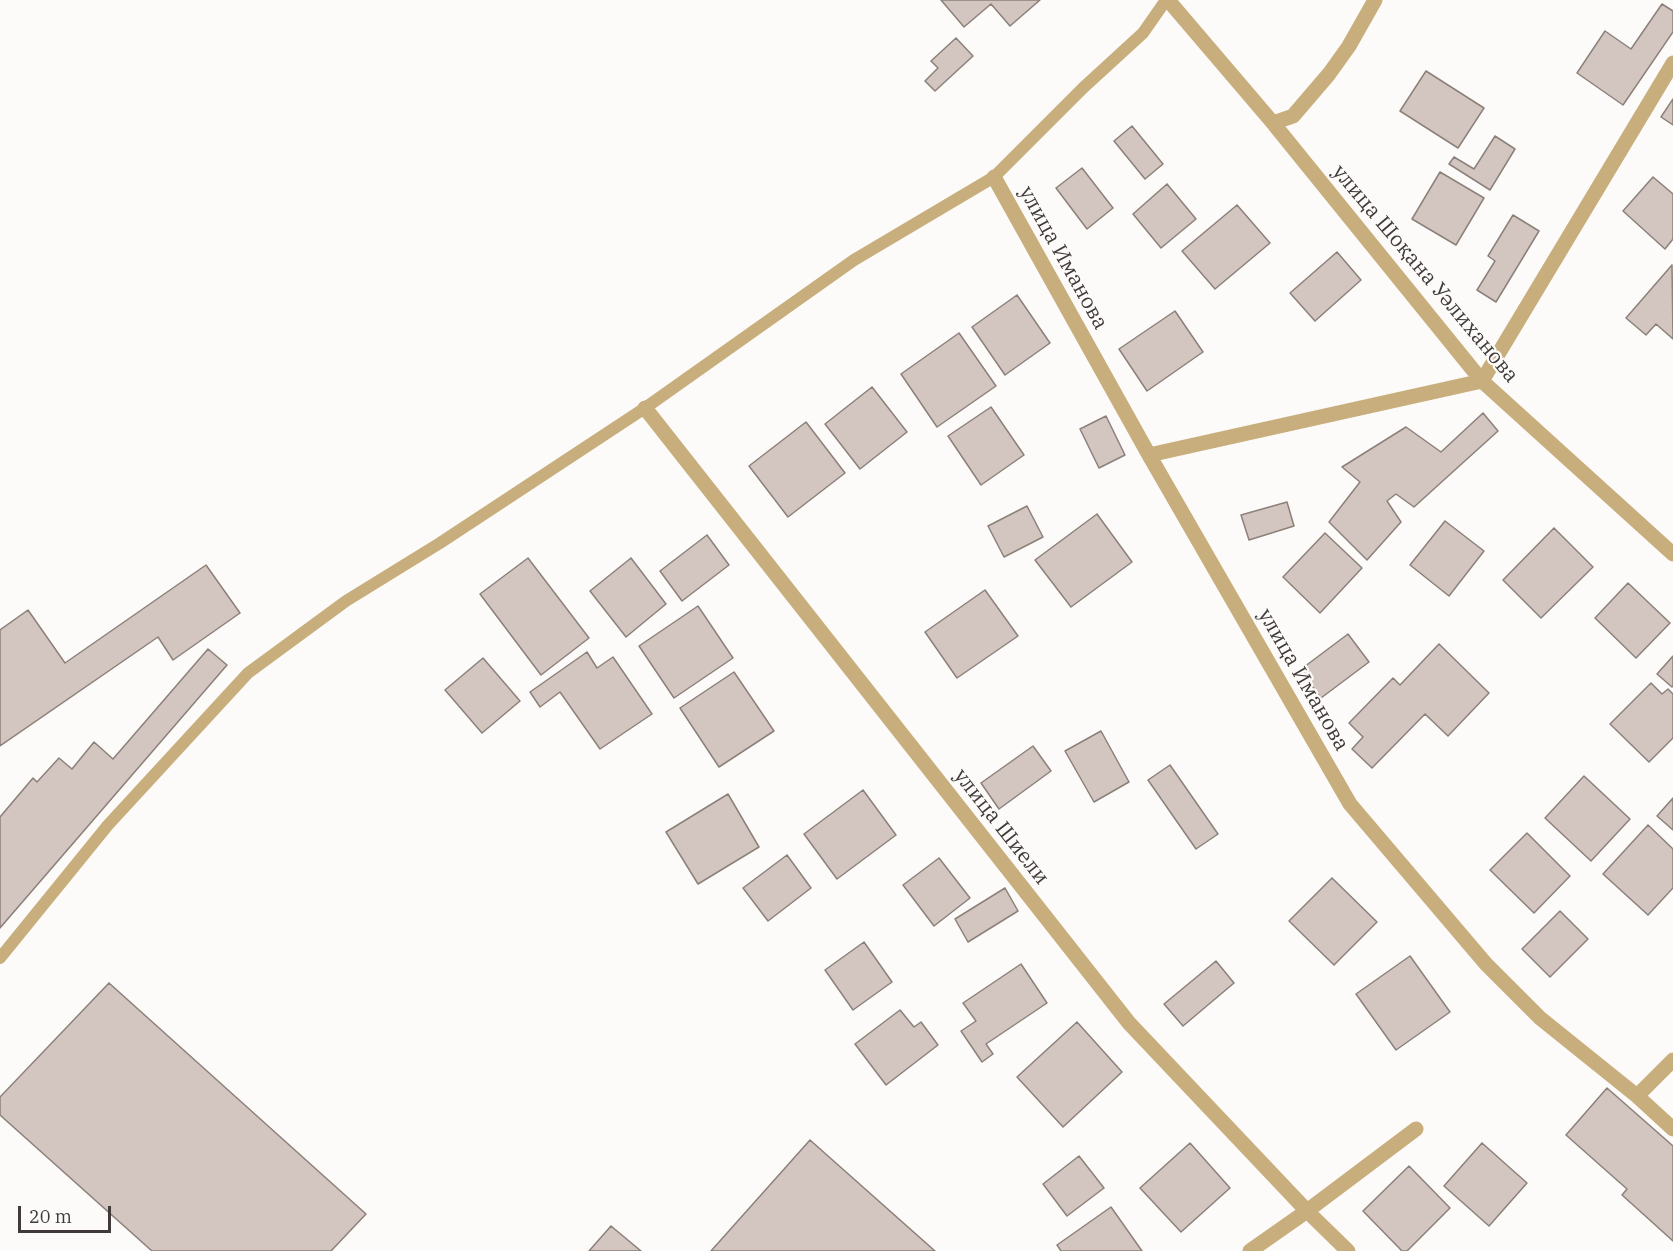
<!DOCTYPE html>
<meta charset="utf-8">
<style>
body{margin:0}
#map{position:relative;width:1673px;height:1251px;overflow:hidden;background:#fdfbf9;font-family:"IBM Plex Serif",serif}
canvas{display:block}
.scale{position:absolute;left:18px;top:1206px;width:93px;height:27px;box-sizing:border-box;border:3px solid #403b39;border-top:0;padding-left:8px;font-size:18px;line-height:21px;white-space:nowrap;color:#403b39;-webkit-text-stroke:4px #fdfbf9;paint-order:stroke}
</style>
<div id="map">
<canvas width="1673" height="1251"></canvas>
<div class="scale">20 m</div>
</div>
<script>
const context = document.querySelector('canvas').getContext('2d');
context.lineJoin = 'round';
function fillPath(path, color) { context.fillStyle = color; context.fill(path, 'evenodd'); }
const toPath = rows => new Path2D(rows.map(r => 'M' + r).join(''));
function trace(path, color, width, dash) { context.strokeStyle = color; context.lineWidth = width; context.lineCap = dash ? 'butt' : 'round'; context.setLineDash(dash || []); context.stroke(path); }
function write(font, color, halo, rows, align = 'center') {
  context.font = font + ' "IBM Plex Serif",serif'; context.lineWidth = 4.5; context.setLineDash([]); context.textBaseline = 'middle'; context.strokeStyle = halo; context.fillStyle = color; for (const [text, x, y, turn = 0] of rows) {
    context.save(); context.translate(x, y); context.rotate((+turn || 0) * Math.PI / 180); context.textAlign = isNaN(turn) ? turn : align; if (halo) context.strokeText(text, 0, 0); context.fillText(text, 0, 0); context.restore();
  }
}
const building = toPath([
 [941,0,1040,0,1010,26,991,4,964,27,941,0],
 [1662,4,1673,11,1673,32,1623,105,1577,73,1605,31,1631,49,1662,4],
 [956,38,973,56,935,91,925,81,938,68,931,61,956,38],
 [1426,71,1484,108,1458,148,1400,111,1426,71],
 [1673,99,1673,125,1661,117,1673,99],
 [1132,126,1163,164,1145,179,1114,141,1132,126],
 [1495,136,1515,149,1490,190,1449,164,1454,157,1474,169,1495,136],
 [1082,168,1113,208,1087,229,1056,188,1082,168],
 [1440,172,1484,198,1456,245,1412,219,1440,172],
 [1653,177,1673,194,1673,239,1665,249,1623,211,1653,177],
 [1167,184,1196,219,1161,248,1133,214,1167,184],
 [1237,205,1270,243,1215,289,1182,251,1237,205],
 [1513,215,1539,231,1496,302,1477,290,1495,261,1488,256,1513,215],
 [1337,252,1361,280,1315,321,1290,293,1337,252],
 [1672,265,1673,339,1656,324,1646,335,1626,318,1672,265],
 [1017,295,1050,343,1005,375,972,327,1017,295],
 [1175,311,1203,352,1147,391,1119,349,1175,311],
 [959,333,996,386,937,427,901,374,959,333],
 [872,387,907,432,860,469,825,424,872,387],
 [991,407,1024,455,981,485,948,436,991,407],
 [1483,413,1498,431,1414,507,1396,494,1387,501,1401,522,1367,560,1329,522,1360,482,1342,467,1406,427,1441,452,1483,413],
 [1106,416,1125,455,1099,468,1080,429,1106,416],
 [806,422,845,473,788,517,749,466,806,422],
 [1287,502,1294,526,1249,540,1241,515,1287,502],
 [1027,506,1043,537,1004,557,988,526,1027,506],
 [1097,514,1132,562,1071,607,1035,560,1097,514],
 [1445,521,1484,551,1449,596,1410,565,1445,521],
 [1554,528,1593,567,1541,618,1503,580,1554,528],
 [1325,533,1362,568,1320,613,1283,577,1325,533],
 [707,535,729,565,682,601,660,571,707,535],
 [528,558,589,638,541,675,480,594,528,558],
 [631,558,666,604,626,637,590,591,631,558],
 [206,565,240,613,173,660,158,637,0,746,0,630,28,610,65,663,206,565],
 [1628,583,1670,623,1636,658,1595,618,1628,583],
 [985,590,1018,636,957,678,925,632,985,590],
 [698,606,733,658,674,698,639,646,698,606],
 [1348,634,1369,662,1321,698,1300,670,1348,634],
 [1439,644,1489,693,1448,736,1425,714,1372,768,1352,749,1363,737,1349,723,1393,678,1400,685,1439,644],
 [208,649,227,665,0,928,0,817,33,778,37,782,59,758,72,769,94,742,113,759,208,649],
 [587,652,597,668,613,657,652,714,600,749,560,692,540,707,530,692,587,652],
 [1673,656,1673,686,1672,687,1657,674,1673,656],
 [483,658,520,701,482,733,445,690,483,658],
 [734,672,774,731,719,767,680,708,734,672],
 [1651,683,1662,694,1668,689,1673,694,1673,738,1649,762,1610,724,1651,683],
 [1101,731,1129,782,1094,802,1065,751,1101,731],
 [1033,746,1051,771,999,809,981,783,1033,746],
 [1170,765,1218,834,1196,849,1148,780,1170,765],
 [1584,776,1630,819,1591,861,1545,818,1584,776],
 [863,790,896,835,837,879,804,834,863,790],
 [728,794,759,847,698,884,666,832,728,794],
 [1673,798,1673,830,1657,816,1673,798],
 [1648,825,1673,849,1673,888,1648,915,1603,874,1648,825],
 [1527,833,1570,876,1534,913,1490,870,1527,833],
 [787,855,811,888,768,921,743,888,787,855],
 [939,858,970,898,934,926,903,885,939,858],
 [1332,878,1377,922,1334,965,1289,921,1332,878],
 [1005,888,1018,911,968,942,955,919,1005,888],
 [1560,911,1588,939,1550,977,1522,949,1560,911],
 [864,942,892,982,853,1010,825,970,864,942],
 [1410,956,1450,1012,1396,1050,1356,994,1410,956],
 [1216,961,1234,983,1183,1026,1164,1004,1216,961],
 [1021,964,1047,1003,986,1044,993,1054,982,1062,961,1031,976,1021,963,1003,1021,964],
 [109,983,366,1214,331,1251,152,1251,0,1115,0,1097,109,983],
 [900,1010,914,1027,921,1022,938,1045,886,1085,855,1044,900,1010],
 [1077,1022,1122,1072,1063,1127,1017,1077,1077,1022],
 [1607,1088,1673,1146,1673,1241,1622,1195,1627,1189,1566,1135,1607,1088],
 [810,1140,935,1251,711,1251,810,1140],
 [1190,1143,1230,1188,1181,1232,1140,1188,1190,1143],
 [1482,1143,1527,1183,1489,1226,1444,1186,1482,1143],
 [1079,1156,1104,1188,1067,1216,1043,1184,1079,1156],
 [1409,1166,1450,1208,1407,1251,1402,1251,1363,1211,1409,1166],
 [1111,1207,1142,1251,1061,1251,1057,1245,1111,1207],
 [611,1226,641,1251,589,1251,611,1226]
]);
const lane = toPath([
 [0,958,108,825,248,673,346,601,440,543,645,408,854,260,994,177,1083,88,1143,33,1166,0]
]);
const street = toPath([
 [1168,0,1273,123,1482,381,1673,554],
 [1273,123,1293,116,1329,74,1349,46,1375,0],
 [994,177,1149,455,1350,804,1486,964,1540,1018,1637,1096,1673,1129],
 [645,408,1129,1023,1307,1211,1348,1251],
 [1149,455,1482,381,1673,63],
 [1637,1096,1673,1060],
 [1250,1251,1307,1211,1416,1129]
]);
const streetNames = [
 ["улица Иманова",1063,258,61],
 ["улица Шоқана Уәлиханова",1425,274,50],
 ["улица Иманова",1303,680,60],
 ["улица Шиели",1001,827,52]
];
fillPath(building, '#d3c6c0');
trace(building, '#8c807a', 1.5);
trace(lane, '#c7ae7c', 12);
trace(street, '#c7ae7c', 15);
write('21px', '#403b39', '#fdfbf9', streetNames);
</script>
